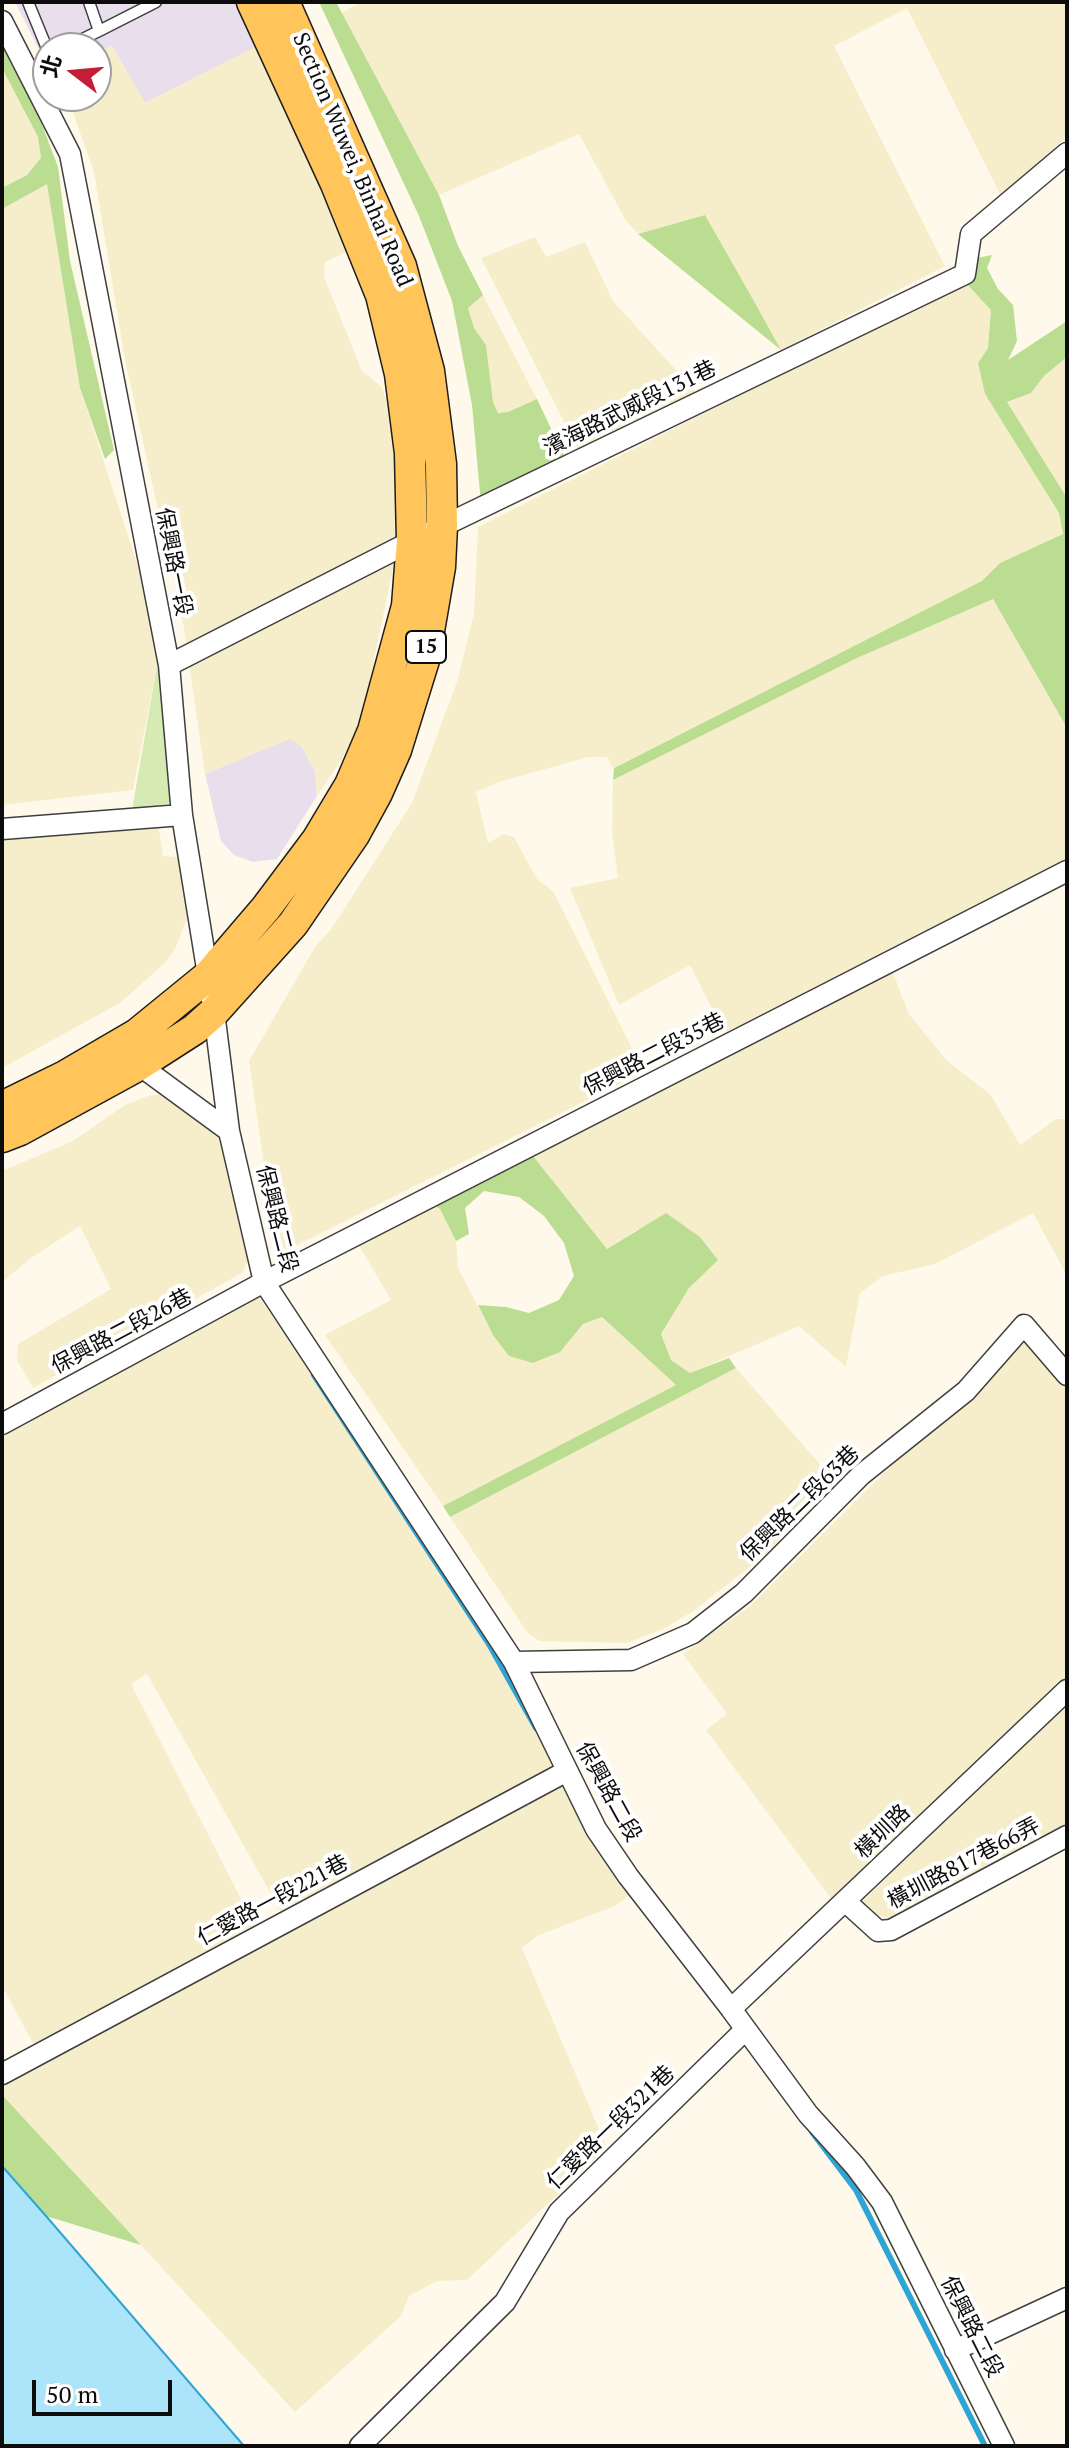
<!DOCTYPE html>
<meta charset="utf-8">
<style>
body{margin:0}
#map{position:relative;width:1069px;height:2448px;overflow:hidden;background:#fff9eb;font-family:"PT Serif","Noto Sans TC",serif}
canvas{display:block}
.frame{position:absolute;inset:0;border:4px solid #0c0c0c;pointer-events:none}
.north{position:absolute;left:32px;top:32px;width:80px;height:80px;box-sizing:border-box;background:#fff;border:2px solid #9e9e9e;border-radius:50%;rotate:286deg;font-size:22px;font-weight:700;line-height:32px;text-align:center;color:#0c0c0c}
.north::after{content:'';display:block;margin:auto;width:28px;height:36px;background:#c31d37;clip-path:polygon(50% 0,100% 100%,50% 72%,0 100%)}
.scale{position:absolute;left:32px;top:2380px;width:140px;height:36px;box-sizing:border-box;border:4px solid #0c0c0c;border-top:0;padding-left:10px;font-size:24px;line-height:28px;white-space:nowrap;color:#0c0c0c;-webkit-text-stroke:6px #fff;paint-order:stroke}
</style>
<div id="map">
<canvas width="1069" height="2448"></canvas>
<div class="frame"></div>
<div class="north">北</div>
<div class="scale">50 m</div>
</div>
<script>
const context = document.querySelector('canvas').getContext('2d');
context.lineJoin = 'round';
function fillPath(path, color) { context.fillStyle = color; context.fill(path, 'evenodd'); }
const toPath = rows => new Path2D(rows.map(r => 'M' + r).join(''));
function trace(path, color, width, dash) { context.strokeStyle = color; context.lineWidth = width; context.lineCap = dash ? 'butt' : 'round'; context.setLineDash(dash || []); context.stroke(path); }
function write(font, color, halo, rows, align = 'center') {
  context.font = font + ' "PT Serif","Noto Sans TC",serif'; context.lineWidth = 8; context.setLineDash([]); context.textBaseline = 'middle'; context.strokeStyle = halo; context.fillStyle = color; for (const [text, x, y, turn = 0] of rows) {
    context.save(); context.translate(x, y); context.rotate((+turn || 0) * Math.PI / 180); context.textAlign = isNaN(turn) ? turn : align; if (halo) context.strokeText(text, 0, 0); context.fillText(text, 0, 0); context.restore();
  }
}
const industrial = toPath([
 [15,2,237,2,258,46,145,103,112,46,96,53,96,48,48,48,48,63,45,62],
 [290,738,302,747,316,772,317,796,277,859,253,862,234,855,221,841,205,774]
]);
const farmland = toPath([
 [361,2,1067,2,1067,137,1001,196,907,8,834,46,945,266,781,350,705,215,638,234,626,221,579,134,439,195,341,13],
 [112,46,145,103,258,46,348,251,325,262,324,277,362,371,382,387,397,432,396,554,362,717,342,759,317,796,315,772,302,747,290,739,205,774,184,628,125,360,94,172,67,96,96,96,96,53],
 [2,68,38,137,41,158,27,175,2,188],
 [47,183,80,388,158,628,157,666,133,790,2,805,2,209],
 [535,237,546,257,585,242,613,301,696,392,580,453,481,258],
 [965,282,991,309,988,348,978,363,985,394,1059,513,1063,534,1000,563,983,581,613,768,607,757,588,757,499,782,476,792,488,843,504,834,514,837,537,879,553,891,638,1060,639,1074,277,1255,249,1061,315,947,332,928,412,803,458,679,474,613,478,527],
 [483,295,537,399,508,412,498,413,493,402,486,345,474,328,468,307],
 [1067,357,1067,498,1007,402,1031,393,1044,376],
 [993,598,1067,728,1067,859,724,1033,690,965,619,1005,570,888,618,878,612,831,613,780,857,658],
 [158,824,163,856,192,858,196,895,176,947,166,962,120,1003,2,1068,2,835],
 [873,972,893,973,909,1014,947,1061,991,1095,1020,1145,1056,1119,1067,1119,1067,1276,1033,1213,935,1264,883,1276,860,1293,846,1367,799,1326,690,1373,671,1360,661,1334,689,1288,717,1259,700,1237,638,1229,607,1249,533,1156],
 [169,1092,221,1124,249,1259,242,1273,33,1388,17,1360,18,1344,111,1289,80,1226,31,1258,2,1282,2,1171,73,1141,125,1105,148,1096],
 [430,1202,440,1208,456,1241,458,1268,493,1335,533,1363,559,1352,583,1324,602,1317,676,1385,443,1506,325,1335,391,1300,358,1244],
 [256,1293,427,1538,543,1724,560,1768,285,1919,147,1674,131,1684,257,1930,34,2045,2,1986,2,1431],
 [1024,1334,1067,1384,1067,1677,833,1901,706,1730,727,1714,683,1654,750,1606],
 [736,1368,832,1478,769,1552,692,1612,663,1629,627,1643,539,1641,527,1632,450,1517],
 [1067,1702,1067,1823,890,1918,878,1915,862,1902],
 [564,1783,639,1888,615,1906,539,1935,522,1948,607,2148,467,2280,437,2281,409,2296,401,2316,295,2412,5,2098,2,2094,2,2084]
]);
const green = toPath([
 [157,666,179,797,172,803,132,810]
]);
const forest = toPath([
 [319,2,336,2,439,195,458,246,483,295,468,308,474,328,486,345,493,402,498,413,508,412,537,399,566,460,481,504,472,405,452,301,419,216],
 [2,43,38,114,58,167,70,261,114,450,105,459,80,388,47,184,2,209,2,188,27,175,41,158,38,137,2,68],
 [705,215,755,303,781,350,638,234],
 [992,255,987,268,998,289,1013,305,1017,341,1008,360,1067,321,1067,357,1044,376,1031,393,1007,402,1067,498,1067,728,993,599,857,658,613,780,614,768,982,581,1000,563,1063,534,1059,513,985,394,978,363,988,348,991,310,965,282,972,259],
 [533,1156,607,1249,666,1213,700,1237,718,1260,689,1288,661,1334,671,1360,690,1373,729,1358,736,1368,450,1517,443,1506,676,1385,602,1317,583,1324,560,1352,533,1363,509,1356,493,1335,478,1305,506,1307,529,1313,559,1300,574,1276,564,1243,544,1216,519,1197,484,1191,465,1208,469,1234,456,1241,440,1209,430,1202,516,1160],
 [2,2094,5,2098,141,2245,46,2216,2,2166]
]);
const water = toPath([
 [2,2166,46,2216,244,2446,2,2446,2,2166]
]);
const stream = toPath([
 [314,1375,489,1644,536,1728],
 [812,2132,856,2190,985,2446]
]);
const service = toPath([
 [28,2,46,46,64,48,99,31,89,2],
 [99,31,156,2]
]);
const minor = toPath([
 [2,21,70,154,169,665,182,815,214,1012,229,1131,264,1282,514,1662,596,1829,628,1876,731,2009,808,2114,855,2166,882,2202,1004,2446],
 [169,665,412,541,965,274,971,234,1067,153],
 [2,829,182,815],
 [139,1065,229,1131],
 [2,1424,264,1282,1067,871],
 [514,1662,631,1660,693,1633,744,1593,861,1475,966,1391,1024,1325,1067,1375],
 [845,1901,878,1931,891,1930,1067,1836],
 [731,2009,1067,1690],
 [2,2074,567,1771],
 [955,2350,1067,2298],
 [360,2446,505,2302,559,2212,745,2030]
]);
const primary = toPath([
 [2,1107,65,1076,137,1034,207,977,266,908,317,840,350,785,373,731,407,606,412,541,410,453,400,374,381,295,336,184,252,2],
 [2,1137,20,1130,139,1065,195,1029,214,1012,293,924,354,835,377,793,396,750,424,660,440,567,442,526,441,464,429,371,401,266,284,2]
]);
const shields = [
 [426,647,40]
];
const shieldNames = [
 ["15",426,647]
];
const streetNames = [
 ["Section Wuwei, Binhai Road",352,160,67],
 ["濱海路武威段131巷",630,409,-26],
 ["保興路一段",173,562,79],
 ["保興路二段35巷",654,1055,-27],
 ["保興路二段",276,1219,76],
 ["保興路二段26巷",122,1332,-28],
 ["保興路二段63巷",800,1504,-44],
 ["保興路二段",608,1792,61],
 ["橫圳路",883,1832,-44],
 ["橫圳路817巷66弄",964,1864,-28],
 ["仁愛路一段221巷",273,1901,-28],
 ["仁愛路一段321巷",611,2128,-44],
 ["保興路二段",971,2327,63]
];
fillPath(industrial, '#e9dfec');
fillPath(farmland, '#f6eeca');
fillPath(green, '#d6ebb3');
fillPath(forest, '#bbdd91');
fillPath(water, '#ace5f9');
trace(water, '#2fa5d5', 2);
trace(stream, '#2fa5d5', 6);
trace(service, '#3f3f3f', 13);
trace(minor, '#3f3f3f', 23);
trace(primary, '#1d1d1d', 33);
trace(service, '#fff', 10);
trace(minor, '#fff', 20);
trace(primary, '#ffc55b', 30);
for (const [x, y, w] of shields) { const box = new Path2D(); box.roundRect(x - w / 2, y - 16, w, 32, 6); context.fillStyle = '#fff'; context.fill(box); trace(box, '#0c0c0c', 2); }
write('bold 20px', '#0c0c0c', null, shieldNames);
write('22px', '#0c0c0c', '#fff', streetNames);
</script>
